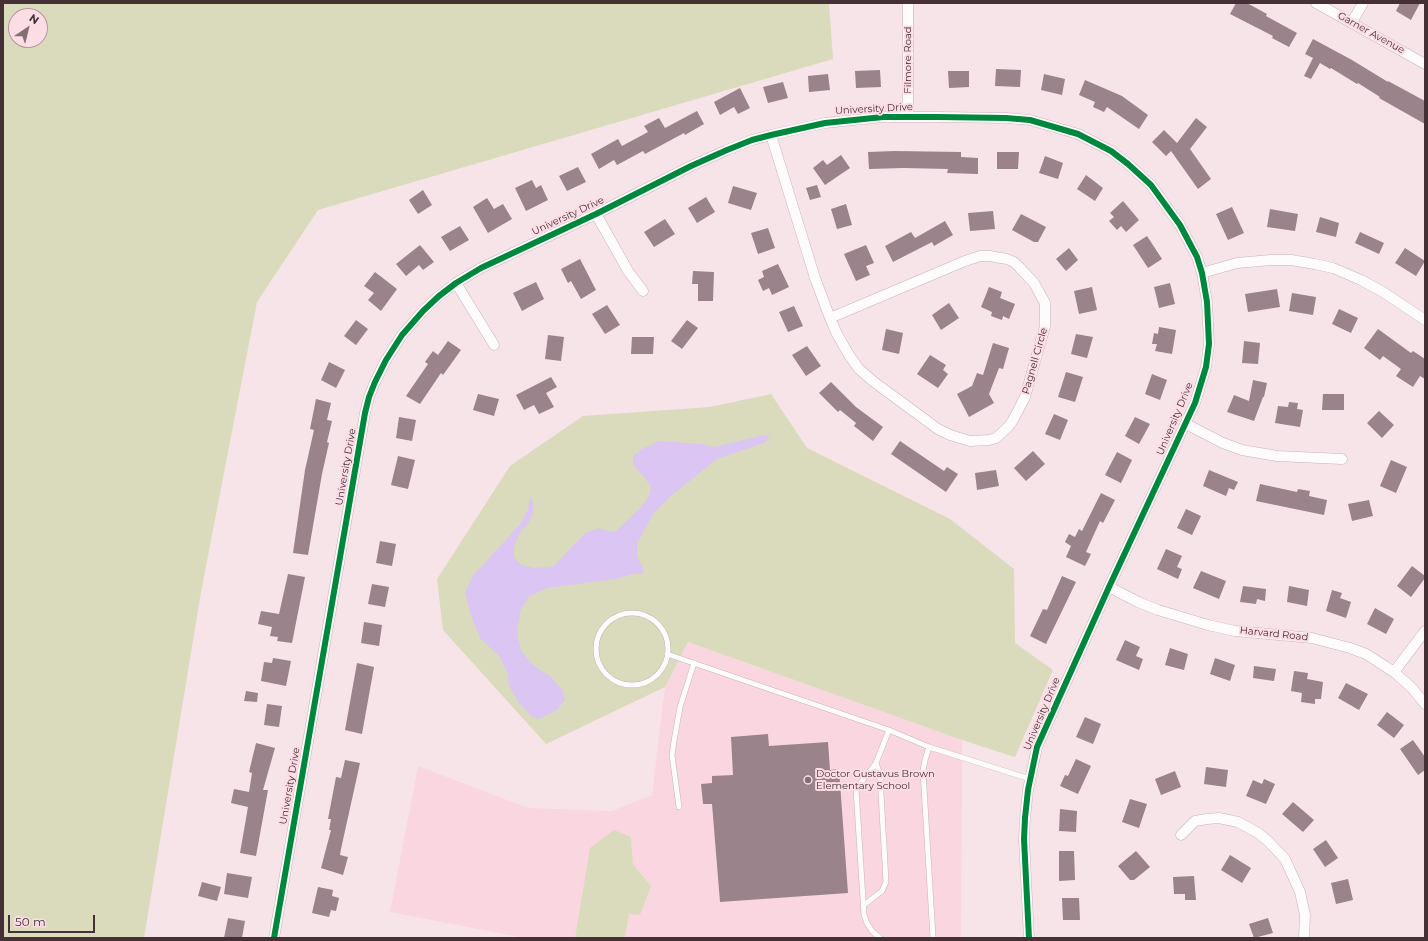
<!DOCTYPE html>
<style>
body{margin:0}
#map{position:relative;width:1428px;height:941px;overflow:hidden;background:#f6e4e8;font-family:Montserrat,sans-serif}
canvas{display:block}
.frame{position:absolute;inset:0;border:4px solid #453036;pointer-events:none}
.north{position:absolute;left:8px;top:8px;width:40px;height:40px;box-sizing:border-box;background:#fddde5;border:1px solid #b3989f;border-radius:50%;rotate:35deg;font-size:11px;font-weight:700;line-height:16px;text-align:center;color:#453036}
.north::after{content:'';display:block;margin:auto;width:14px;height:18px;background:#836f74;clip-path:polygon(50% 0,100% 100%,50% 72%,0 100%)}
.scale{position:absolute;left:8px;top:915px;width:87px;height:18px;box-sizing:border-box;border:2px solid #453036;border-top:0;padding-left:5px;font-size:12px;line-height:14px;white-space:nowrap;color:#453036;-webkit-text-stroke:3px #fddde5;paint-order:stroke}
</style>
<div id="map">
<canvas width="1428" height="941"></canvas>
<div class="frame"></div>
<div class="north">N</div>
<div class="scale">50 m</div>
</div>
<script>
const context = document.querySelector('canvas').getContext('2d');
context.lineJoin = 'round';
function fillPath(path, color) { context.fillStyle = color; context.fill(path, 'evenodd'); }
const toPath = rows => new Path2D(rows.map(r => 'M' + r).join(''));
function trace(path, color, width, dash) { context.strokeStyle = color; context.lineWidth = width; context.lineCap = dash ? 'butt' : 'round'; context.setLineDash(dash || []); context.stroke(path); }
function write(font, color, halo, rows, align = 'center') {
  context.font = font + ' Montserrat,sans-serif'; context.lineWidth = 4; context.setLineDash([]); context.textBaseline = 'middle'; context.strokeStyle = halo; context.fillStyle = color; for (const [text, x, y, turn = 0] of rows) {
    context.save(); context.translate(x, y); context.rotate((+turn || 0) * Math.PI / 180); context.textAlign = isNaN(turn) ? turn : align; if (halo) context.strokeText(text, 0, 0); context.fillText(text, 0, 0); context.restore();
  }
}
const built = toPath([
 [688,642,962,740,961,938,524,938,390,912,418,766,528,808,612,811,652,795,665,687]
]);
const green = toPath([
 [3,3,829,3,833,59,318,210,257,302,201,592,144,938,3,938],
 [16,16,40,16,40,40,16,40],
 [771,394,807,448,950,519,1014,569,1015,643,1053,670,1015,757,962,740,688,642,665,687,546,744,443,630,437,579,510,466,583,416,710,407],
 [614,830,631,837,633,864,651,886,640,915,629,914,625,938,575,938,590,848]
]);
const water = toPath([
 [764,435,770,437,764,443,717,459,672,495,653,514,637,544,637,556,643,568,643,573,634,574,616,579,547,588,530,596,521,609,517,631,521,651,534,666,550,676,562,689,565,700,557,710,539,719,532,717,519,703,509,686,507,672,499,656,480,638,470,613,465,593,472,577,521,523,528,509,530,497,533,502,533,513,529,522,519,534,514,548,514,557,521,565,536,568,554,566,585,533,599,528,610,532,616,531,641,507,649,496,651,486,633,464,633,456,642,449,659,441,701,444,714,447]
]);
const building = toPath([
 [1236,3,1247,3,1267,14,1266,16,1297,33,1289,47,1272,38,1273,36,1230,14],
 [1400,3,1420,3,1411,20,1396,11],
 [1313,39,1352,60,1388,82,1388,81,1425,101,1425,124,1379,98,1380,97,1358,83,1357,84,1331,68,1330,69,1320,63,1311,79,1304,76,1313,58,1305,54],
 [996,69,1021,70,1020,87,995,86],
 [880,70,881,87,856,88,855,71],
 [948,71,969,71,969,87,949,88],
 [828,74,830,90,809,92,808,76],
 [1044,74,1065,79,1062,95,1041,90],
 [1085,80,1122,96,1148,115,1139,129,1107,107,1104,112,1093,107,1095,102,1079,95],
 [783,82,788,98,768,103,763,87],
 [740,88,750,108,738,114,734,107,720,115,714,102],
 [697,111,704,124,685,135,684,133,645,154,643,151,617,165,614,160,599,169,591,154,618,139,622,146,648,132,644,126,659,118,665,128],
 [1196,118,1207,127,1190,149,1211,179,1198,189,1171,151,1166,156,1152,142,1164,130,1177,143],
 [894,151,961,152,961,157,978,158,978,174,947,173,948,169,904,168,869,169,868,152],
 [997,152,1019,152,1018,169,997,169],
 [841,155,850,168,825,185,813,168,823,160,827,165],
 [1045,156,1063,163,1058,179,1039,173],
 [578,167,586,182,567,191,559,176],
 [1086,175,1103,188,1095,201,1077,189],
 [532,180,536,188,541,185,548,200,526,211,515,188],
 [817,185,821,197,810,200,806,188],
 [733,186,757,193,751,210,728,203],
 [423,190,432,205,418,214,409,200],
 [706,197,715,212,697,223,688,208],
 [487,198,494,209,503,204,512,219,488,233,473,207],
 [1123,201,1139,220,1126,232,1121,226,1117,230,1109,221,1114,217,1110,213],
 [846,204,852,225,837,229,831,209],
 [1232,207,1244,233,1228,240,1216,214],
 [1270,209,1298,214,1295,231,1267,227],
 [993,211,995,229,970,231,968,213],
 [1021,214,1046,227,1038,242,1034,242,1012,230],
 [1320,217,1339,223,1336,237,1316,232],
 [665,219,675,234,654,247,644,232],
 [945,221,953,235,934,246,932,242,893,262,885,246,911,232,915,238],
 [460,226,469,240,450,251,441,237],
 [768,228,775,248,758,254,751,233],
 [1360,232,1384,243,1379,254,1355,243],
 [1147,236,1162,259,1148,268,1133,245],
 [420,245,434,262,423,270,419,265,406,276,396,264],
 [866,245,874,263,866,266,870,275,856,281,844,254],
 [1069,248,1078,260,1066,271,1056,259],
 [1405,248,1425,261,1416,276,1395,263],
 [580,259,596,290,581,299,571,281,568,283,561,269],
 [778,264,789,287,772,295,769,288,763,291,758,280,764,277,762,271],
 [693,271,714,272,713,301,698,301,698,284,692,284],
 [375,272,397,289,381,311,368,300,374,293,364,286],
 [536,282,544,299,522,311,513,293],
 [1170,283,1175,304,1159,308,1154,287],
 [989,287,1002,292,1000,298,1015,304,1009,319,1003,316,1002,320,991,316,992,312,981,307],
 [1092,287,1097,310,1079,314,1074,291],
 [1277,289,1280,307,1248,312,1245,294],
 [1292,293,1316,297,1313,315,1289,311],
 [949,303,959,318,941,330,932,315],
 [607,305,620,325,605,334,592,314],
 [794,306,803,326,788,332,779,312],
 [1339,309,1358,318,1351,333,1332,324],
 [356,320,368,329,356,345,344,336],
 [687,320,698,328,682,349,671,341],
 [1159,327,1176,330,1172,354,1155,351,1157,344,1152,344,1154,333,1158,334],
 [886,329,903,333,899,354,882,350],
 [1378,329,1411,353,1413,351,1425,359,1425,379,1420,376,1413,387,1396,376,1401,369,1383,356,1380,360,1364,348],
 [1076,334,1093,337,1087,358,1071,354],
 [548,335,564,337,561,361,545,359],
 [632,337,654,337,653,354,631,354],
 [448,341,461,350,443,375,441,373,420,404,406,396,428,364,425,362,433,351,438,355],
 [1244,341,1260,343,1258,364,1242,363],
 [993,343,1009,348,1003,369,999,368,989,394,994,403,969,417,957,394,972,386,977,373,983,375],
 [807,346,821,366,806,376,792,355],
 [930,355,946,365,943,370,948,374,938,388,917,374],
 [329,362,345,370,336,388,321,380],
 [1066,372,1083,377,1075,402,1058,397],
 [1152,374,1167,380,1160,400,1145,394],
 [551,377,557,387,546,393,554,407,539,414,534,405,524,410,516,395],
 [1253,380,1267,383,1264,397,1263,397,1254,421,1227,412,1234,395,1249,401],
 [831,382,856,407,883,427,873,441,854,426,856,423,840,410,838,412,819,393],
 [478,394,499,399,494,416,473,410],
 [1323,394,1344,394,1344,410,1322,410],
 [316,399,331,403,327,420,332,421,327,442,329,443,322,474,308,555,293,553,305,470,314,430,310,429],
 [1289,402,1298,403,1297,409,1303,410,1300,427,1275,423,1278,406,1288,407],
 [1379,411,1394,425,1382,438,1367,423],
 [1054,414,1068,420,1060,440,1045,434],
 [399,417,416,420,412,441,396,438],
 [1135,417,1150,424,1139,444,1125,436],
 [900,441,944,471,947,467,958,474,946,492,891,454],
 [1033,451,1045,464,1026,481,1014,468],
 [1117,452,1132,460,1121,483,1105,475],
 [398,456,415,460,408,489,391,485],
 [1391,460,1407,467,1396,493,1380,486],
 [996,470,999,486,977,490,975,473],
 [1209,470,1238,482,1234,490,1229,488,1226,496,1203,486],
 [1260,484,1297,492,1298,489,1310,491,1309,496,1327,500,1324,515,1256,501],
 [1101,493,1115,500,1103,523,1100,521,1086,552,1091,554,1085,566,1066,557,1071,546,1065,542,1069,534,1075,537,1079,529,1082,531],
 [1369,500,1373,516,1352,521,1348,504],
 [1186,509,1201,516,1192,535,1177,528],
 [380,541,396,544,392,566,376,563],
 [1166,549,1182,556,1177,567,1182,569,1178,579,1157,569],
 [1412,566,1425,576,1425,578,1411,597,1397,586],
 [1201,571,1226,581,1219,599,1193,588],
 [288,574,305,577,292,643,277,641,278,637,270,636,272,627,258,624,261,611,279,614],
 [1062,576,1076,582,1046,644,1030,636,1043,609,1047,610],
 [372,584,389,587,385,607,368,604],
 [1243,586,1266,589,1265,601,1257,599,1256,604,1240,602],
 [1289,586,1309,590,1307,606,1287,602],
 [1332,590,1342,593,1340,598,1351,602,1346,618,1326,611],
 [1375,608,1394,619,1386,634,1367,624],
 [364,622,382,625,379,646,361,643],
 [1125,640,1140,647,1136,656,1143,659,1139,670,1116,660],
 [1170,648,1188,654,1184,670,1165,665],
 [273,658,291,661,286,686,261,681,264,662,272,663],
 [1215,658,1235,665,1230,681,1210,674],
 [357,663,374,667,362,734,345,730],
 [1254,666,1276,669,1274,681,1253,678],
 [1294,671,1308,673,1307,679,1323,682,1321,699,1315,699,1315,704,1301,702,1302,693,1291,691],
 [1346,683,1368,694,1359,710,1338,698],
 [246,691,258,693,257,702,244,701],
 [267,704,282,706,279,727,264,725],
 [1387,712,1404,725,1394,738,1377,725],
 [1085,717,1101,724,1093,744,1076,737],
 [768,734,769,746,828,742,830,770,839,769,848,893,720,902,712,804,703,804,701,784,712,783,712,776,733,775,731,737],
 [1413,740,1425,757,1425,770,1418,775,1400,749],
 [256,743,275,748,263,790,268,790,256,856,240,853,248,807,231,803,234,789,249,792,252,773,249,772],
 [1076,759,1091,766,1078,794,1060,786,1065,775,1068,776],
 [345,760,360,763,341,849,340,855,348,857,343,875,321,868,331,830,329,830,331,819,328,819,336,777,341,778],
 [1206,767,1228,770,1226,787,1204,784],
 [1175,771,1181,787,1161,795,1155,779],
 [1264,779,1275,784,1266,804,1246,796,1253,780,1262,784],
 [1130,799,1147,804,1139,828,1122,822],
 [1293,802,1314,820,1303,832,1282,814],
 [1060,809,1077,811,1076,832,1059,831],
 [1326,840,1338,858,1325,867,1313,849],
 [1059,851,1074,851,1075,880,1059,881],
 [1136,851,1150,867,1134,880,1130,880,1118,866],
 [1230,855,1251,868,1242,883,1221,870],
 [227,873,252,877,248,898,224,894],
 [1194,876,1196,900,1185,900,1185,894,1174,894,1173,877],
 [1348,879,1353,900,1336,904,1331,883],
 [202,882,221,887,217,901,198,896],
 [318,887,333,890,332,896,339,898,336,911,331,910,329,917,312,913],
 [1062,898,1079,898,1080,920,1063,920],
 [228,918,245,921,242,938,224,938],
 [1268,918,1273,933,1254,938,1249,924]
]);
const lane = toPath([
 '596 649a36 36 0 1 1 72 0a36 36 0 1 1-72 0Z',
 [667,654,889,730,929,747,1030,779],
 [929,747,925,760,923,771,933,938],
 [679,807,672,755,674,741,680,707,694,663],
 [864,905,882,891,886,882,880,775,876,763],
 [880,938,872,931,867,923,864,915,856,789,876,763,889,730]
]);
const street = toPath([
 [1316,3,1425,64],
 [1352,22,1363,3],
 [908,117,908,3],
 [771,135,815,278,830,318],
 [596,214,628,271,643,291],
 [980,256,989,256,1007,259,1014,262,1020,268,1034,283,1045,303,1045,326,1025,397,1012,422,1006,429,996,438,989,440,970,441,950,435,938,429,874,382,859,369,849,355,837,334,830,318,965,261,980,256],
 [1202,273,1237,263,1271,260,1291,260,1315,264,1333,268,1361,280,1383,292,1425,320],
 [456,283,494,345],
 [1186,424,1223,443,1242,450,1277,456,1342,459],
 [1109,587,1138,602,1158,610,1208,625,1235,631,1312,638,1350,648,1366,654,1394,672,1412,688,1425,704],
 [1394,672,1425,631],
 [1181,835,1195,821,1207,819,1219,818,1238,822,1258,833,1268,841,1285,859,1300,892,1305,915,1304,938],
 [274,938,365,413,369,397,375,382,386,360,402,335,423,311,439,296,456,283,481,268,596,214,691,166,727,150,752,140,771,135,825,123,883,117,939,117,1006,118,1030,120,1078,134,1111,151,1128,164,1151,185,1180,225,1197,257,1202,273,1207,302,1209,344,1206,367,1195,403,1109,587,1037,747,1028,790,1025,818,1024,839,1029,938]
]);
const cycleway = toPath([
 [274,938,365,413,369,397,375,382,386,360,402,335,423,311,439,296,456,283,481,268,596,214,691,166,727,150,752,140,771,135,825,123,883,117,939,117,1006,118,1030,120,1078,134,1111,151,1128,164,1151,185,1180,225,1197,257,1202,273,1207,302,1209,344,1206,367,1195,403,1109,587,1037,747,1028,790,1025,818,1024,839,1029,938]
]);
const markers = [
 [808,780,4,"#836f74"]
];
const streetNames = [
 ["Garner Avenue",1371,33,29],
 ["Filmore Road",908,60,-90],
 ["University Drive",874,109,-3],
 ["University Drive",568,216,-25],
 ["Pagnell Circle",1035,361,-74],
 ["University Drive",1175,419,-67],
 ["University Drive",346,467,-80],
 ["Harvard Road",1274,634,6],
 ["University Drive",1042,714,-67],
 ["University Drive",290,786,-80]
];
const poiNames = [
 ["Doctor Gustavus Brown",816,774],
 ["Elementary School",816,786]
];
fillPath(built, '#fad7e0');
fillPath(green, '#dadbbd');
fillPath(water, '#dbc5f3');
fillPath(building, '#9a838b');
trace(lane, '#c6b4b9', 6);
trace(street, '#c6b4b9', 11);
trace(lane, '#fefbfc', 5);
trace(street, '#fefbfc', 10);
trace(cycleway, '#00873e', 6);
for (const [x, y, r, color] of markers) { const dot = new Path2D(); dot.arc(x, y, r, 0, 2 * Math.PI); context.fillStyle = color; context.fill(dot); trace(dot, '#fddde5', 1.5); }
write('10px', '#453036', '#fddde5', streetNames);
write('10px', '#453036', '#fddde5', poiNames, 'left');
</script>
